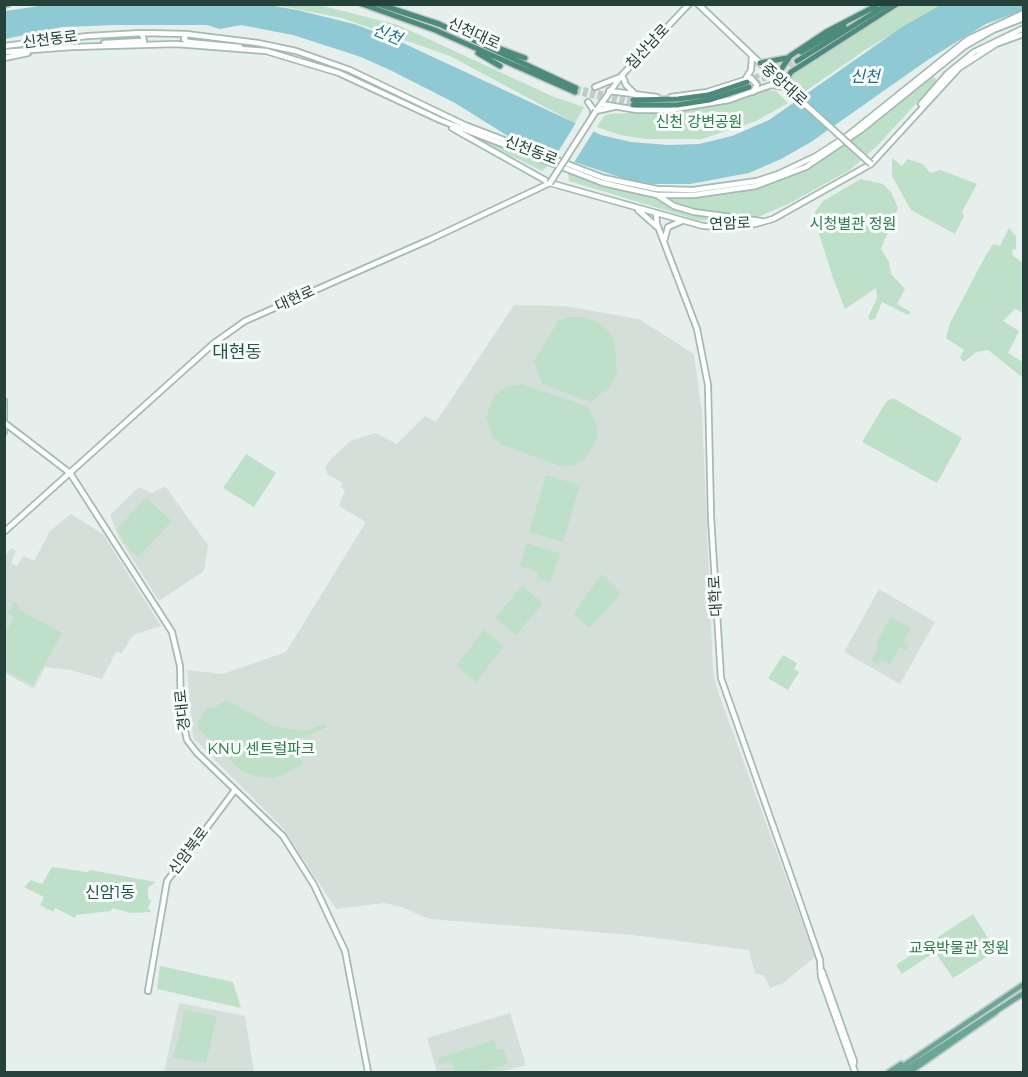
<!DOCTYPE html>
<meta charset="utf-8">
<style>
body{margin:0}
#map{position:relative;width:1028px;height:1077px;overflow:hidden;background:#e6efeb;font-family:Montserrat,sans-serif}
canvas{display:block}
.frame{position:absolute;inset:0;border:6px solid #24423a;pointer-events:none}
</style>
<div id="map">
<canvas width="1028" height="1077"></canvas>
<div class="frame"></div>
</div>
<script>
const context = document.querySelector('canvas').getContext('2d');
context.lineJoin = 'round';
function fillPath(path, color) { context.fillStyle = color; context.fill(path, 'evenodd'); }
const toPath = rows => new Path2D(rows.map(r => 'M' + r).join(''));
function trace(path, color, width, dash) { context.strokeStyle = color; context.lineWidth = width; context.lineCap = dash ? 'butt' : 'round'; context.setLineDash(dash || []); context.stroke(path); }
function write(font, color, halo, rows, align = 'center') {
  context.font = font + ' Montserrat,"Noto Sans KR",sans-serif'; context.lineWidth = 6; context.setLineDash([]); context.textBaseline = 'middle'; context.strokeStyle = halo; context.fillStyle = color; for (const [text, x, y, turn = 0] of rows) {
    context.save(); context.translate(x, y); context.rotate((+turn || 0) * Math.PI / 180); context.textAlign = isNaN(turn) ? turn : align; if (halo) context.strokeText(text, 0, 0); context.fillText(text, 0, 0); context.restore();
  }
}
const built = toPath([
 [514,305,564,306,639,319,694,354,702,413,713,669,717,689,815,957,782,984,770,988,764,975,755,974,749,950,633,935,429,919,402,907,384,903,336,909,283,828,193,738,187,670,223,674,286,652,366,522,339,506,345,490,341,487,343,483,327,474,325,467,331,459,350,441,376,433,397,444,425,416,436,422],
 [165,486,208,545,204,571,159,601,118,536,110,515,139,487,152,493],
 [71,514,103,534,161,626,133,635,122,653,116,652,102,679,71,670,45,667,34,689,5,673,5,557,11,548,16,551,11,563,17,566,23,556,34,561,50,531],
 [879,589,935,622,900,684,844,652],
 [179,1003,245,1016,254,1072,164,1072],
 [510,1013,526,1065,500,1072,437,1072,427,1038]
]);
const green = toPath([
 [276,5,319,5,398,25,554,97,584,107,575,123,450,56,342,18],
 [891,5,942,5,865,50,800,95,788,85,788,77,791,72,798,71,863,22],
 [933,75,937,81,876,147,850,170,788,204,753,219,724,222,698,220,569,181,568,173,652,196,687,197,753,189,773,184,797,174,838,150,888,113],
 [767,90,776,91,788,103,756,121,702,139,646,139,620,135,597,127,604,116,609,114,691,110,737,100],
 [461,131,549,165,542,171],
 [892,158,902,166,908,159,923,164,930,173,941,170,977,184,962,212,964,216,955,234,911,210,892,176],
 [861,179,883,184,891,192,898,208,881,249,889,262,891,274,905,289,897,304,911,312,908,315,882,302,875,319,870,320,868,317,877,298,876,288,845,309,833,278,814,218,815,212,823,201],
 [1009,228,1016,236,1016,249,1012,250,1013,256,1023,263,1023,313,1015,309,1003,321,1019,331,1008,353,1023,362,1022,377,988,350,976,352,964,362,960,358,964,350,946,338,950,323,986,255,993,244,1000,246],
 [570,317,583,317,600,323,612,335,615,344,617,373,610,386,591,402,542,384,534,361,559,320],
 [521,384,586,406,595,420,598,437,585,459,573,465,560,466,502,445,493,437,486,418,493,397,506,387],
 [893,398,962,438,937,483,862,442,886,402],
 [246,454,276,473,254,507,223,488],
 [546,475,580,485,563,542,529,532],
 [146,498,172,521,138,557,124,543,117,529],
 [527,543,560,553,550,583,537,578,539,572,520,566],
 [601,574,621,594,589,628,574,614],
 [522,586,543,603,516,635,495,618],
 [14,602,19,605,18,609,62,633,33,685,5,670,5,634,14,616,8,613],
 [890,617,911,628,903,642,909,645,906,650,900,647,890,664,881,660,878,665,871,661,879,646,876,644],
 [484,630,504,646,476,682,456,666],
 [783,655,797,663,794,669,799,672,788,690,768,678],
 [226,700,274,726,304,731,325,724,327,727,294,742,303,765,275,778,253,776,240,770,198,728,198,721,207,708,213,708],
 [52,867,87,872,90,870,156,882,148,887,148,898,151,901,148,908,151,912,131,913,112,908,111,911,76,915,75,918,55,908,53,912,40,905,44,897,24,887,31,880,42,884],
 [973,914,996,951,953,978,935,952,902,974,896,965],
 [160,966,233,982,241,1008,157,989],
 [185,1010,217,1016,206,1063,173,1058],
 [494,1040,498,1050,504,1049,508,1064,484,1072,455,1072,450,1061,439,1064,438,1058]
]);
const water = toPath([
 [263,4,297,10,354,24,392,38,601,135,631,142,668,145,699,144,732,136,769,120,902,27,941,5,1024,5,1023,10,986,24,966,36,929,59,811,142,781,159,749,173,690,184,647,184,625,179,548,153,511,138,455,103,390,70,361,57,293,35,241,25,220,29,207,25,115,25,62,27,5,39,5,11,46,5]
]);
const pier = toPath([
 [577,121,595,129,573,164,555,157]
]);
const trunkTunnel = toPath([
 [748,81,795,56],
 [749,87,797,61],
 [576,88,633,100],
 [575,92,633,105]
]);
const secondary = toPath([
 [698,4,780,82],
 [186,34,184,39,188,42,240,47],
 [104,43,144,41,142,33],
 [4,46,88,36,142,33,186,34,258,43,296,51,350,70,465,125,604,178,657,189,693,190,757,181,778,174,816,156,847,136,968,39,1024,13],
 [4,52,72,47,176,44,266,51,339,73,440,120,603,183,657,195,694,195,756,186,806,167,861,130,965,46,993,30,1024,18],
 [4,58,28,53],
 [622,75,626,85,636,95],
 [746,78,751,70,752,56],
 [595,87,620,77],
 [609,91,657,97],
 [671,97,707,92,751,78,757,85,753,92],
 [588,102,593,109,593,115],
 [601,104,637,110,669,110,729,100,771,85,786,87],
 [921,104,948,73,974,52,1024,28],
 [596,111,622,75,689,4],
 [596,111,614,107],
 [452,128,550,183,703,226,730,227,755,224,773,219,871,164,959,68,996,44,1024,34],
 [657,195,674,206,694,212,761,221],
 [638,210,656,226],
 [656,213,657,224,697,329,708,385,711,517,721,678,794,885,820,960,821,977,855,1072],
 [664,241,668,227,682,221],
 [4,401,4,432],
 [6,424,70,473,172,632,180,666,181,712,187,740,197,753,283,836,314,885,345,951,368,1072],
 [4,532,214,343,245,321,429,240,550,183],
 [822,971,854,1061,853,1066],
 [148,991,167,881,235,790]
]);
const primary = toPath([
 [889,1072,901,1064],
 [894,1072,1024,984],
 [902,1072,1024,993],
 [910,1072,996,1012]
]);
const trunk = toPath([
 [362,4,435,30,575,92],
 [378,4,439,24,576,88],
 [4,5,8,4],
 [493,46,525,58],
 [801,52,844,26],
 [478,53,500,66],
 [797,61,888,4],
 [760,63,787,58],
 [778,80,778,74,790,56,826,32,876,6],
 [786,87,787,79,791,72,897,4],
 [633,100,678,99,708,95,747,82],
 [633,105,677,105,709,100,749,87]
]);
const secondaryBridge = toPath([
 [786,87,871,164],
 [550,183,596,111]
]);
const streetNames = [
 ["신천대로",474,34,24],
 ["신천동로",50,40,-7],
 ["침산남로",648,47,-47],
 ["중앙대로",784,85,42],
 ["신천동로",531,151,21],
 ["연암로",730,224,-2],
 ["대현로",295,299,-24],
 ["대학로",716,596,-93],
 ["경대로",183,710,-96],
 ["신암북로",189,851,-53]
];
const parkNames = [
 ["신천 강변공원",699,123],
 ["시청별관 정원",853,225],
 ["KNU 센트럴파크",261,750],
 ["교육박물관 정원",959,949]
];
const waterNames = [
 ["신천",387,35,22],
 ["신천",865,77]
];
const neighbourhoodNames = [
 ["신암1동",110,893]
];
const quarterNames = [
 ["대현동",237,353]
];
fillPath(built, '#d4dfda');
fillPath(green, '#bfe0c8');
fillPath(water, '#8ec9d4');
fillPath(pier, '#e6efeb');
trace(trunkTunnel, '#bfccc8', 5, [5, 2.5]);
trace(secondary, '#a4bbb3', 8);
trace(primary, '#c2cac8', 8);
trace(trunk, '#c2cac8', 8);
trace(secondary, '#fff', 4.5);
trace(primary, '#6aa596', 4.5);
trace(trunk, '#4c8a7c', 5);
trace(secondaryBridge, '#a4bbb3', 8, []);
trace(secondaryBridge, '#fff', 4.5);
write('15px', '#24423a', '#f7fbf9', streetNames);
write('15px', '#2d7a4b', '#f7fbf9', parkNames);
write('italic 16px', '#1c6f80', '#f7fbf9', waterNames);
write('16px', '#1f5548', '#f7fbf9', neighbourhoodNames);
write('18px', '#1f5548', '#f7fbf9', quarterNames);
</script>
